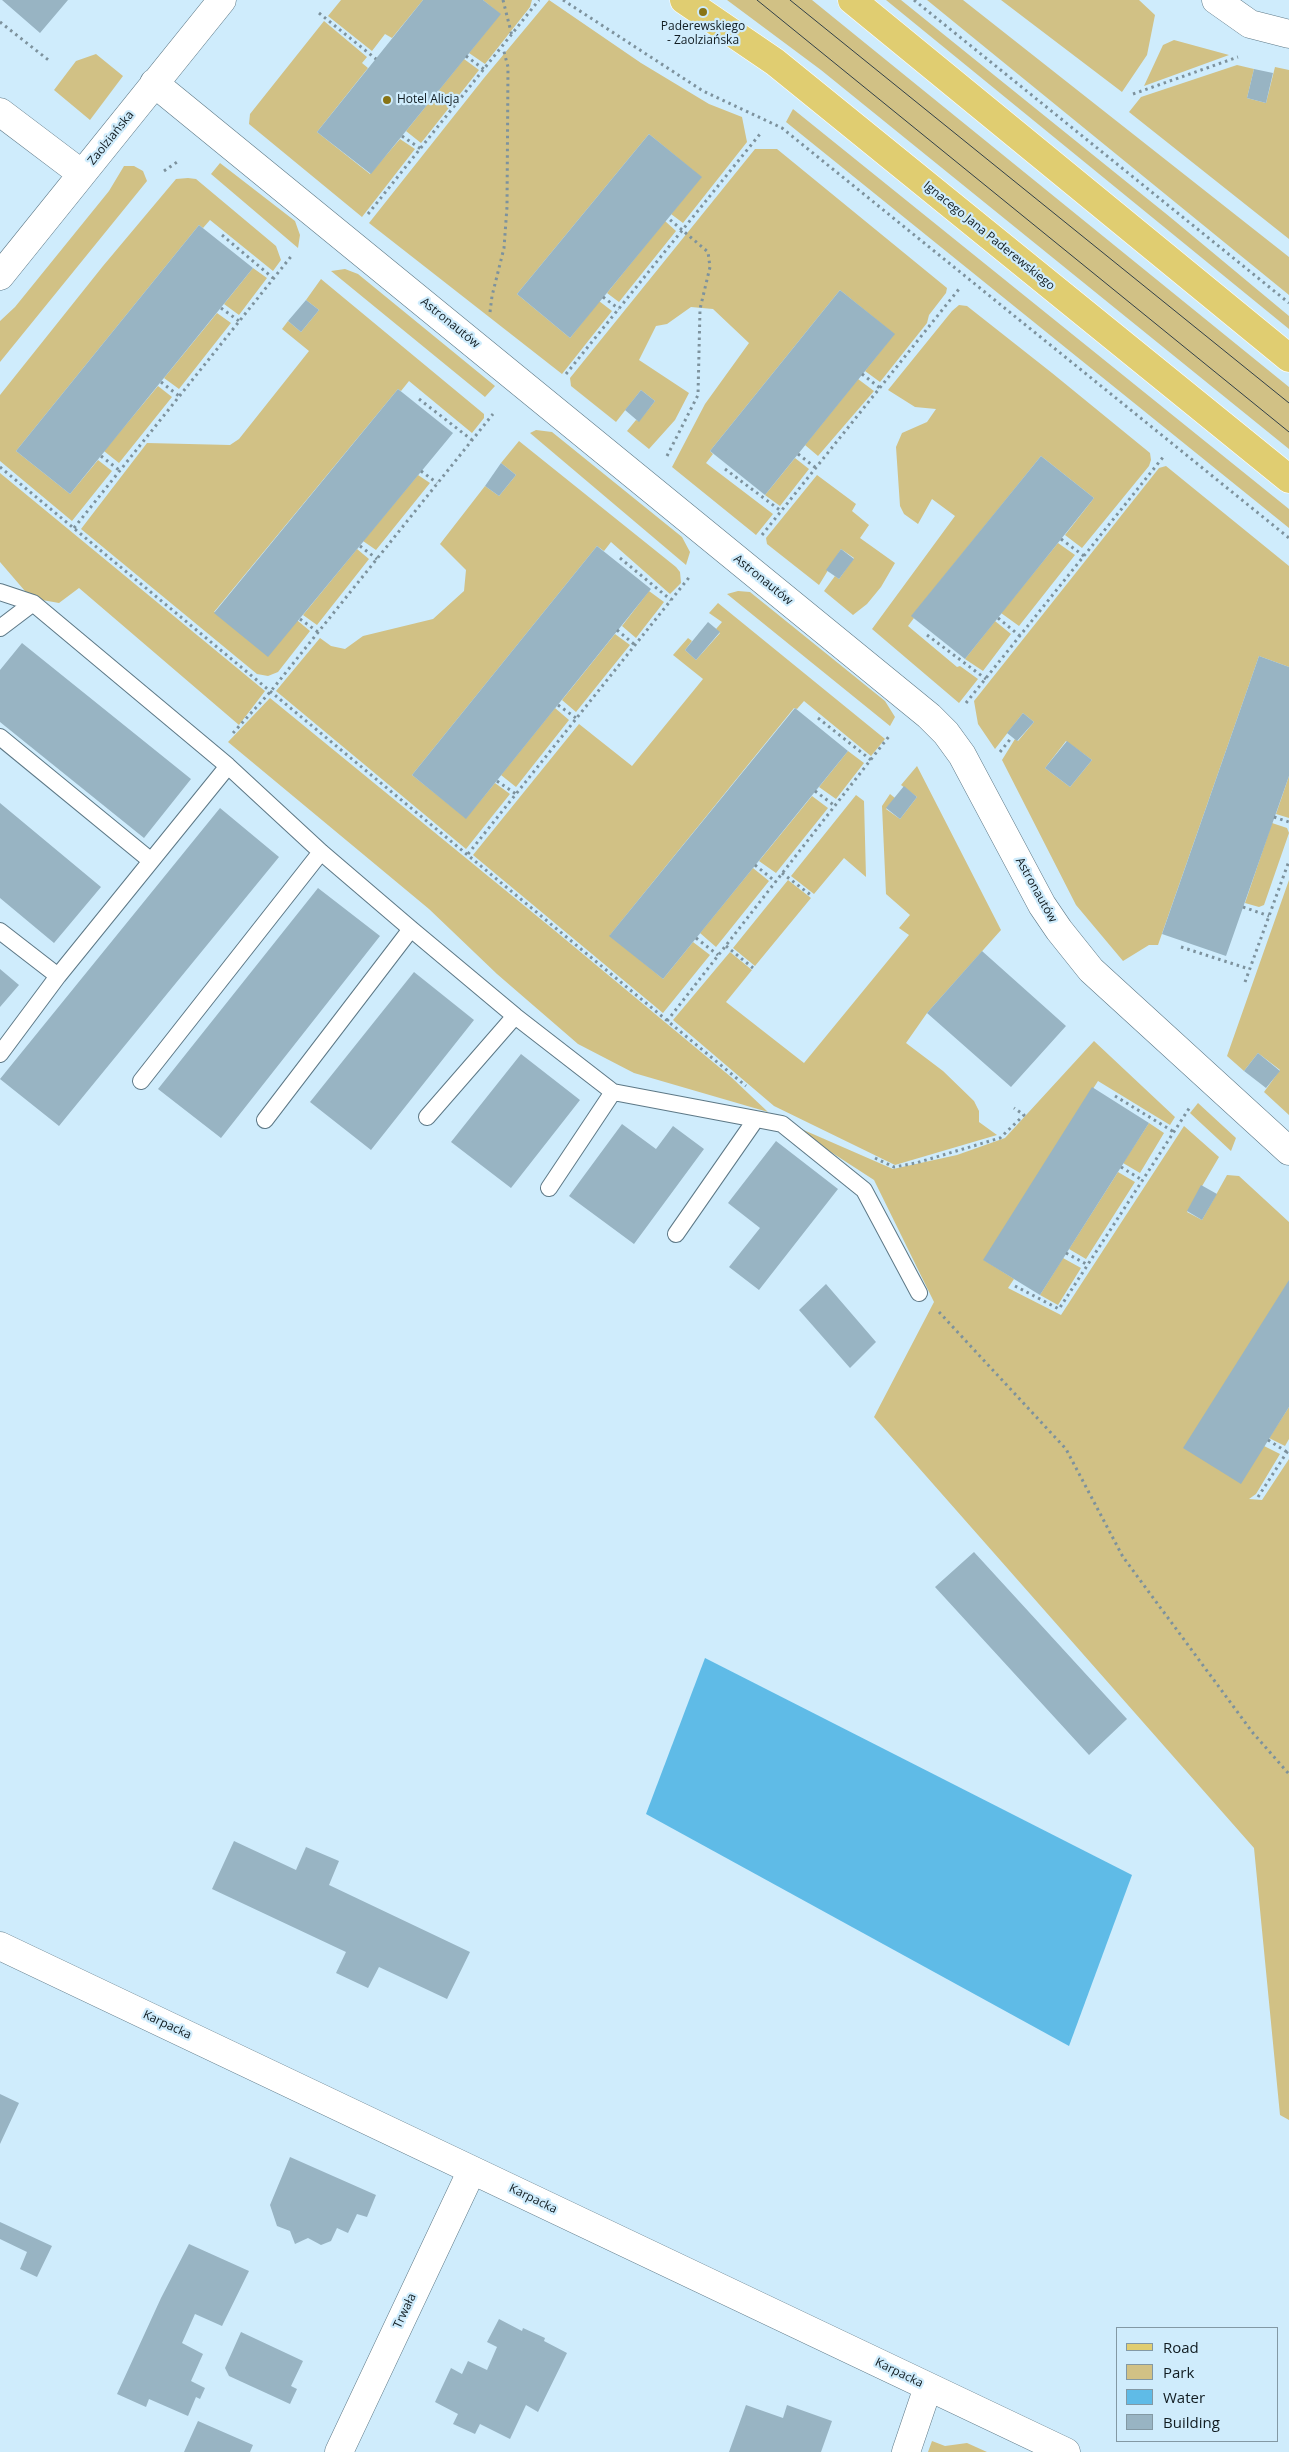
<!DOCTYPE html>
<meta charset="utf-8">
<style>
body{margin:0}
#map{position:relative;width:1289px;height:2452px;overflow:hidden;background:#cfecfc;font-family:"Open Sans",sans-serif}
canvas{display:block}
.legend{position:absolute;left:1116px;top:2327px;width:162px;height:115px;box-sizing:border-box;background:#cfecfc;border:1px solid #8399a4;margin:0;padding:6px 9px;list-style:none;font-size:15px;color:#111c21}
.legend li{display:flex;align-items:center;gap:10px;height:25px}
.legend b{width:25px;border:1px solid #8399a4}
</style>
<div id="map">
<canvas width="1289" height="2452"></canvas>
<ul class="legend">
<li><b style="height:6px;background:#e0cd71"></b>Road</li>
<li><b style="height:14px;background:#d1c185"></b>Park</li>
<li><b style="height:14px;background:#5fbbe7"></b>Water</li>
<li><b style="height:14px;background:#98b4c3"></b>Building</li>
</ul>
</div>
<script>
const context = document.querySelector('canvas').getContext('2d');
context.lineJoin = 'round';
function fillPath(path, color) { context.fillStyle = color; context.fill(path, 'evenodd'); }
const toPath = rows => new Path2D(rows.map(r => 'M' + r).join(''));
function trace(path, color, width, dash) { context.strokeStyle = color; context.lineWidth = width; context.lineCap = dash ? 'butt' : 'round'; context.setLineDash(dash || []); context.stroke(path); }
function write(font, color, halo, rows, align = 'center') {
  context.font = font + ' "Open Sans",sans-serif'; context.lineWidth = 4.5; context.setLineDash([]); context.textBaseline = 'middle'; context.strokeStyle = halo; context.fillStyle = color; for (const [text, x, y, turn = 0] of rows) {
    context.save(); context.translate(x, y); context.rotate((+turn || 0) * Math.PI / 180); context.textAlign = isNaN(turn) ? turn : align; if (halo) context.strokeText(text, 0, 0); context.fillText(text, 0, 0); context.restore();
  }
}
const green = toPath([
 [341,0,423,0,392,38,385,34,372,51,328,16],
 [483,0,532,0,530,7,485,64,469,53,500,14],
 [549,0,641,63,709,104,742,117,747,142,683,223,671,214,701,177,649,134,517,294,570,338,599,301,612,311,562,374,369,223,484,78],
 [727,0,812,0,1289,387,1289,449,821,70],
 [886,0,901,0,1170,217,1289,316,1289,329],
 [927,0,963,0,1289,257,1289,295],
 [1001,0,1139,0,1155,15,1147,55,1122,92],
 [324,21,367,57,362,63,368,68,317,132,370,174,400,139,415,149,362,217,249,124,250,114],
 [1174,40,1229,55,1144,86,1163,45],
 [96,54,123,76,90,120,54,90,76,61],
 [464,59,479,70,421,143,406,131],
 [1237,65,1254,69,1247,98,1266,103,1275,67,1289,70,1289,239,1129,112,1141,97],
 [793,109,1289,509,1289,528,786,122],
 [755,149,777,149,947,288,946,293,929,315,927,323,880,382,865,371,894,334,840,290,710,451,713,454,706,463,773,514,756,535,672,467,705,404,749,343,713,309,691,307,667,324,656,326,639,360,689,393,675,420,649,449,627,431,636,420,639,421,655,401,641,390,616,422,571,386,570,378],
 [220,163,295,221,300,235,298,248,211,174],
 [124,166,134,166,143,171,147,181,0,362,0,321,15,307,109,191],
 [188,178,196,179,276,246,281,260,273,271,210,220,203,228,199,225,16,451,70,494,98,460,112,471,72,521,0,461,0,395,103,266,176,179],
 [665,221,676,231,619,302,607,293],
 [253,268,267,278,239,315,224,304],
 [345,269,358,274,495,386,485,397,331,271],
 [321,279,484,414,484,418,472,433,409,381,401,391,398,389,214,612,298,621,310,631,278,672,268,676,257,674,81,529,147,443,230,445,239,439,309,351,282,329,288,321,301,332,319,310,306,300],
 [959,305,967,306,1052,373,1150,453,1151,460,1149,466,1082,548,1065,535,1094,498,1041,456,912,616,914,618,908,626,957,667,960,666,978,679,959,703,872,629,955,516,932,499,918,524,904,514,900,506,896,447,902,433,927,422,936,409,915,407,888,390,952,311],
 [217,313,231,323,179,389,164,378],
 [858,379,874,391,818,456,805,445],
 [158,386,172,397,119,463,104,451],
 [536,430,552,432,682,537,690,552,686,565,530,433],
 [519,441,676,567,680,572,681,583,670,594,611,542,604,551,597,546,412,775,466,818,495,783,510,794,466,849,276,691,320,638,331,646,345,649,363,636,433,619,464,591,466,570,440,544,485,486,499,496,516,475,501,463],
 [795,458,809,469,780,506,765,495],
 [1166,466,1289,566,1289,667,1259,656,1158,945,1149,945,1123,961,1076,905,1002,760,1015,739,1018,741,1034,722,1023,713,995,749,978,724,974,701,1159,468],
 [1066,741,1092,760,1070,787,1045,768],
 [0,473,265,691,239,725,79,588,59,603,31,598,0,562],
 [418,475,430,483,376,550,363,541],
 [817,475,856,504,852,511,869,525,860,538,895,563,881,587,867,604,853,615,824,591,835,576,839,579,854,558,841,549,819,585,767,544,766,538],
 [1058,543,1075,555,1019,626,1001,613],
 [357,549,369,559,317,625,303,615],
 [649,591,664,602,636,638,622,626],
 [738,591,750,592,885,701,895,717,890,726,727,594],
 [718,603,885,739,871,756,804,701,797,709,794,708,610,935,663,979,693,942,710,955,663,1013,473,855,579,724,632,766,703,679,673,655,688,638,692,641,685,650,696,660,720,633,716,629,722,622,709,613],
 [995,621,1011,634,983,671,965,659],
 [615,634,630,645,576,712,562,700],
 [270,698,554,930,731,1077,768,1112,634,1073,578,1044,497,974,429,909,228,742],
 [555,708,569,720,516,787,501,775],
 [848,751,864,763,836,799,819,787],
 [917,766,1001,930,927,1013,906,1043,943,1071,974,1101,979,1111,979,1122,997,1135,895,1165,774,1106,673,1020,730,952,752,970,726,1002,804,1063,909,935,899,928,910,915,886,894,882,806,890,794,895,798,886,809,900,819,917,797,901,785],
 [1289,776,1289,818,1276,814],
 [856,795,864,801,866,877,844,858,814,894,791,876],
 [812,796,828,808,776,873,759,861],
 [1272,823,1287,828,1289,833,1264,905,1259,907,1245,903],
 [753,868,769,881,716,947,700,933],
 [788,880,811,898,755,966,733,948],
 [1289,880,1289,1115,1264,1092,1280,1070,1258,1053,1244,1071,1227,1056],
 [1094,1041,1175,1117,1170,1125,1098,1081,984,1260,1014,1279,1008,1288,1061,1315,1184,1126,1219,1157,1187,1212,1202,1220,1227,1175,1239,1176,1289,1222,1289,1280,1264,1446,1280,1454,1256,1494,1249,1499,1262,1500,1289,1459,1289,2120,1280,2115,1254,1848,874,1417,934,1302,874,1180,783,1121,893,1169,957,1155,1005,1138],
 [1198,1103,1236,1138,1231,1151,1190,1113],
 [1149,1123,1164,1133,1140,1173,1123,1163],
 [1118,1172,1135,1182,1086,1259,1069,1249],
 [1063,1258,1081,1268,1058,1305,1040,1295],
 [1289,1407,1289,1439,1285,1446,1269,1438],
 [932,2441,945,2446,967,2443,987,2452,928,2452]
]);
const water = toPath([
 [705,1658,1132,1875,1069,2046,646,1814]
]);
const building = toPath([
 [2,0,68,0,40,33],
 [423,0,483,0,501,14,371,174,317,132],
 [1254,69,1273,73,1266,103,1247,98],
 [649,134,702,177,570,338,517,294],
 [199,225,253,268,70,494,16,451],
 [840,290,895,334,765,495,710,451],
 [306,300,319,310,301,332,288,321],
 [398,389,453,433,268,657,214,613],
 [641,390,655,401,639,422,625,410],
 [1041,456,1094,498,965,659,911,616],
 [501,463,516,475,499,496,485,486],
 [597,546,651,589,466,819,412,775],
 [841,549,854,559,839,579,826,570],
 [708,622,720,632,696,660,685,650],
 [22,643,191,779,144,838,0,722,0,670],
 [1259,656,1289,667,1289,776,1226,956,1162,934],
 [795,708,848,751,663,979,609,936],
 [1023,713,1034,722,1017,741,1007,733],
 [1067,741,1092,760,1070,787,1045,768],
 [904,786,917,797,900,819,886,808],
 [0,803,101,887,54,943,0,898],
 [220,808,279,857,59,1126,0,1079],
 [318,888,380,936,221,1138,158,1089],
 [982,951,1066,1026,1011,1087,927,1013],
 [0,969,19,985,0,1007],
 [414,972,474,1020,371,1150,310,1102],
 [1258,1053,1280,1071,1266,1088,1244,1071],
 [521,1054,580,1100,511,1188,451,1142],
 [1092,1087,1149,1123,1040,1295,983,1260],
 [622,1124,656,1149,673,1126,704,1149,634,1244,569,1196],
 [776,1141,838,1189,759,1290,729,1267,760,1228,728,1203],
 [1201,1185,1217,1194,1202,1220,1187,1211],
 [1289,1280,1289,1407,1241,1484,1183,1448],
 [826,1284,876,1342,850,1368,799,1310],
 [974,1552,1127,1719,1089,1755,935,1587],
 [234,1841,296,1870,306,1847,339,1861,329,1885,470,1952,447,1999,379,1967,368,1988,336,1973,346,1952,212,1889],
 [0,2094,19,2103,0,2144],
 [290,2157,376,2195,367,2217,357,2214,348,2233,337,2228,331,2241,321,2245,308,2238,295,2244,290,2231,277,2226,270,2205],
 [0,2222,52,2246,37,2277,20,2269,27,2252,0,2239],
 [189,2244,249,2271,222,2326,195,2314,182,2343,203,2354,191,2381,205,2388,200,2399,196,2397,188,2416,149,2399,146,2407,117,2394,161,2298],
 [499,2319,522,2331,523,2328,545,2338,544,2341,567,2353,538,2412,526,2405,510,2439,480,2424,475,2434,453,2424,458,2414,435,2402,451,2368,462,2374,468,2361,487,2370,497,2347,487,2342],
 [241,2332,303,2361,291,2386,297,2389,290,2404,229,2376,225,2368],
 [746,2405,783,2418,787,2405,832,2421,821,2452,729,2452],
 [198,2421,253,2445,250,2452,184,2452]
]);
const path = toPath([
 [503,0,512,36],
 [563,0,703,91,782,128,1289,538],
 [914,0,1289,303],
 [319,13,376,59],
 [0,22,51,62],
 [466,56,485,70],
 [1133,94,1238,57],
 [402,136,421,149],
 [164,171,180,160],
 [368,214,539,0],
 [222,235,273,278],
 [603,297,619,309],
 [221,308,239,321],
 [490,312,492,296,504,248,507,207,508,67,503,48],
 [566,374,760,134],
 [862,374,880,388],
 [161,382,179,396],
 [419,399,472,440],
 [798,454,816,468],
 [101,456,119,470],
 [667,456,698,395,700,309,710,267,708,252,668,218],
 [0,467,746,1086],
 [725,469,781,511],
 [421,471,437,483],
 [74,528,293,254],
 [762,535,959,289],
 [1061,539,1084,556],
 [360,546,377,559],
 [620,558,671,600],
 [998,618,1020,636],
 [300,619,318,632],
 [617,630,635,645],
 [927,635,986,679],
 [966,703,1164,456],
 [558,705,576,718],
 [818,718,871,760],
 [233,733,271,691,493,414],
 [1000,752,1012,737],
 [497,781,516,794],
 [815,791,835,806],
 [1274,817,1289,822],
 [468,854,691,575],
 [755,865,776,882],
 [782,873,812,896],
 [1243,907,1269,916],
 [696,938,718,955],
 [726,946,753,968],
 [1181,947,1249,969],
 [1245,982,1289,861],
 [667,1021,890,735],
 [1115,1096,1174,1132],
 [875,1158,894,1167,916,1163,1000,1138,1024,1115,1014,1108],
 [1121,1167,1142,1180],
 [1066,1253,1088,1265],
 [1015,1286,1059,1309,1190,1107],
 [939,1312,1066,1449,1123,1557,1253,1733,1289,1774],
 [1268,1440,1287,1452],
 [1258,1497,1289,1449]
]);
const service = toPath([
 [0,592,33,603,228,766,321,852,411,929,515,1016,613,1092,549,1188],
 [0,628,33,603],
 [0,737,150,860],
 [0,931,58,976],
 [0,1054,58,976,228,766],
 [141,1081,321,852],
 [613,1092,756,1119,676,1234],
 [427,1117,515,1016],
 [756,1119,782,1124,864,1190,919,1293],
 [265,1120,411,929]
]);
const minor = toPath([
 [1216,0,1250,24,1289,34],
 [154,83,929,716,946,733,962,755,1042,905,1059,930,1091,970,1289,1151],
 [0,112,82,174],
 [0,276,222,0],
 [0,1946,1066,2452],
 [339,2452,472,2170],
 [906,2452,928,2387]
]);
const primary = toPath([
 [684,0,775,62,1289,479],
 [852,0,1289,358]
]);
const tram = toPath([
 [757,0,1289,432],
 [790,0,1289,403]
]);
const markers = [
 [703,12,5,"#887416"],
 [387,100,5,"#887416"]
];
const poiNames = [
 ["Paderewskiego",703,27],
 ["- Zaolziańska",703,41],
 ["Hotel Alicja",397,100,"left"]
];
const streetNames = [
 ["Zaolziańska",111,138,-51],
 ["Ignacego Jana Paderewskiego",989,236,39],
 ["Astronautów",450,323,39],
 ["Astronautów",763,580,39],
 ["Astronautów",1036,890,61],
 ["Karpacka",167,2025,25],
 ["Karpacka",533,2199,26],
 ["Trwała",405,2311,-65],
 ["Karpacka",899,2373,26]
];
fillPath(green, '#d1c185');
fillPath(water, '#5fbbe7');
fillPath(building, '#98b4c3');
trace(service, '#5d7886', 18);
trace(minor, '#5d7886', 29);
trace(primary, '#fff', 29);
trace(path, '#7d929d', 3, [2.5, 4]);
trace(service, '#fff', 16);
trace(minor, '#fff', 28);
trace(primary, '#e0cd71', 28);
trace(tram, '#324047', 1);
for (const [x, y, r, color] of markers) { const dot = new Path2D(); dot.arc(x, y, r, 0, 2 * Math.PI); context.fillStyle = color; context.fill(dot); trace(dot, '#cfecfc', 2); }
write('12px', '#111c21', '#cfecfc', poiNames);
write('12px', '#111c21', '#cfecfc', streetNames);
</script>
